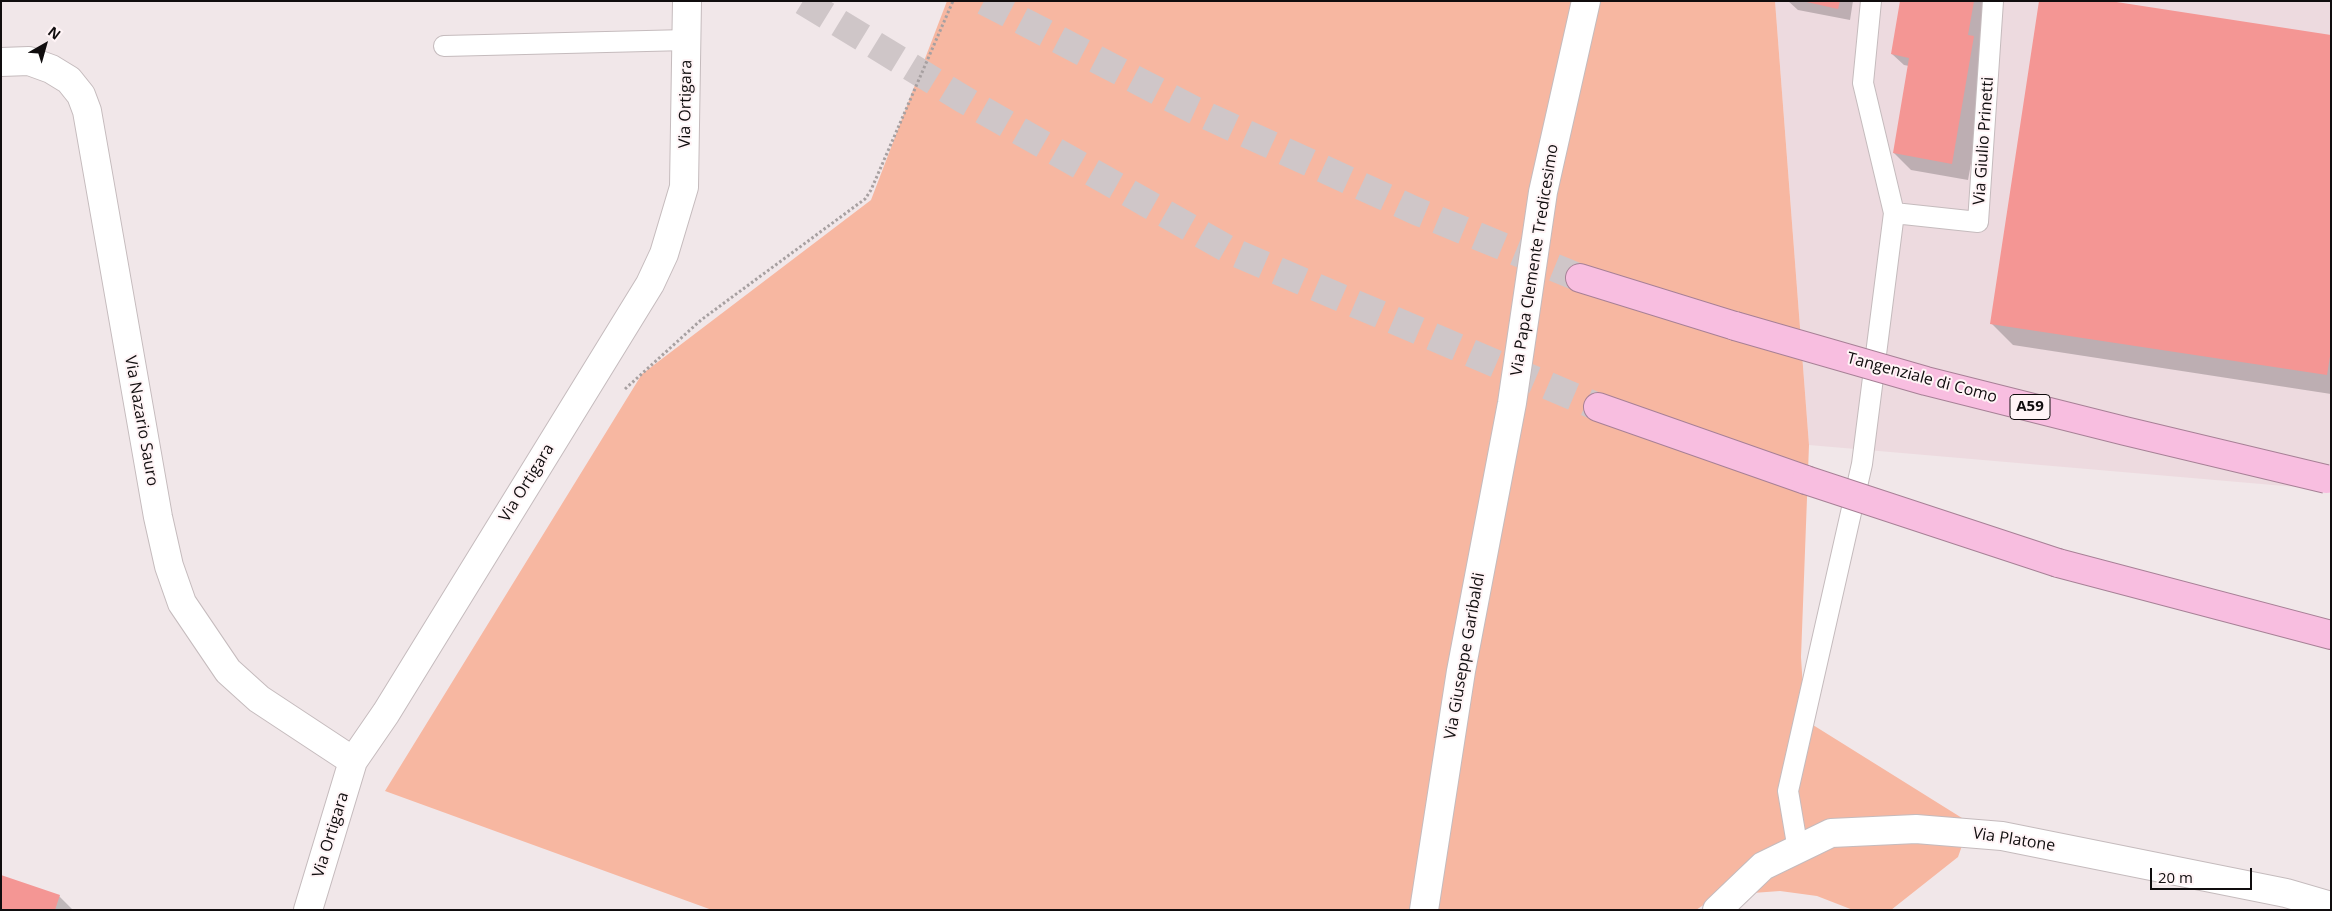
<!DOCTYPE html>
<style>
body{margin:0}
#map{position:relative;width:2332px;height:911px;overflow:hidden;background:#f1e7e9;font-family:"Open Sans",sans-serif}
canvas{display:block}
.frame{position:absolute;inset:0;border:2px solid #100d0e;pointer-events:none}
.north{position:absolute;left:20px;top:20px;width:50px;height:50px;-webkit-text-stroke:4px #fff4f6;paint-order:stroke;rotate:38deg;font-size:14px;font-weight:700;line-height:20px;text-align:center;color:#100d0e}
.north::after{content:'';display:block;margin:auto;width:18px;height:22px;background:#100d0e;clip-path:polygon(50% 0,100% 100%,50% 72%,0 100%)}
.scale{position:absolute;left:2150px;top:868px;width:102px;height:22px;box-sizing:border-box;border:2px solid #100d0e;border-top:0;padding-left:6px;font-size:15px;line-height:18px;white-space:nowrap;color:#100d0e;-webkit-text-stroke:4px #fff4f6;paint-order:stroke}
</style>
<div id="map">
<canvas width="2332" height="911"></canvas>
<div class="frame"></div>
<div class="north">N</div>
<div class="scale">20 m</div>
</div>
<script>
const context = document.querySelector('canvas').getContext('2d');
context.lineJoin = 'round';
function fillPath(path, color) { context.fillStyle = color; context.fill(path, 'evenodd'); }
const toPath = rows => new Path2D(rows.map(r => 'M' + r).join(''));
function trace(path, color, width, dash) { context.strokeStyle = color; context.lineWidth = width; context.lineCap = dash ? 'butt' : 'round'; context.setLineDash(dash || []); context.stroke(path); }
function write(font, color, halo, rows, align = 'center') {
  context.font = font + ' "Open Sans",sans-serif'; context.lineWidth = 4; context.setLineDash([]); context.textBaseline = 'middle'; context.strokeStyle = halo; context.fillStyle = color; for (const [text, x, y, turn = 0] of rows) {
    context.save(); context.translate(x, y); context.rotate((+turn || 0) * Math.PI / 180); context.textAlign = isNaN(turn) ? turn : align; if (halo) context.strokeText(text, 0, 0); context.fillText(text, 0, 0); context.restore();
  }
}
const built = toPath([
 [1775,1,2331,1,2331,490,1809,445]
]);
const green = toPath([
 [947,1,1775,1,1809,445,1801,657,1805,720,1970,823,1958,857,1891,910,1853,910,1817,896,1780,891,1739,894,1708,902,1696,910,712,910,385,791,642,374,871,200]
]);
const shadow = toPath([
 [1788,1,1853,1,1850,20,1798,10],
 [1901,1,1987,1,1991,54,1968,180,1911,170,1894,153,1909,66,1904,65,1892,54],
 [2331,37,2331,394,2013,345,1992,324],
 [59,896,73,910,1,910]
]);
const building = toPath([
 [1802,1,1840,1,1838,9],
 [1900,1,1974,1,1968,35,1974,36,1952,164,1893,153,1909,58,1891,54],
 [2039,1,2110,1,2331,35,2331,350,2327,375,1990,324],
 [1,875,60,895,55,910,1,910]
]);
const motorwayTunnel = toPath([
 [803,1,963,99,1231,251,1598,407],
 [984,1,1194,110,1416,211,1580,278]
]);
const path = toPath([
 [625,389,701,320,865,199,871,190,953,1]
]);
const service = toPath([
 [1871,1,1863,83,1894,213,1978,222,1993,1],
 [444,46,687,40],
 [1798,850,1788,791,1862,464,1894,213]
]);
const minor = toPath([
 [1,62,29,61,51,69,69,80,81,95,87,111,158,517,169,566,182,603,228,671,259,699,353,761],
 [308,910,353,761,386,713,650,284,664,254,684,187,687,1]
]);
const tertiary = toPath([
 [1424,910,1461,671,1512,403,1543,192,1586,1],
 [1717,910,1763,866,1831,833,1916,829,2002,836,2286,893,2331,906]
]);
const motorway = toPath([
 [1580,278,1735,326],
 [1598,407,1806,480],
 [2058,563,2331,635]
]);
const motorwayBridge = toPath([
 [1735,326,1926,381,2125,431,2326,479],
 [1806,480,2058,563]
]);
const shields = [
 [2030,407,40]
];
const shieldNames = [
 ["A59",2030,407]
];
const streetNames = [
 ["Via Ortigara",686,104,-89],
 ["Via Giulio Prinetti",1984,141,-86],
 ["Via Papa Clemente Tredicesimo",1535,260,-81],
 ["Tangenziale di Como",1922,378,15],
 ["Via Nazario Sauro",141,421,80],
 ["Via Ortigara",527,483,-58],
 ["Via Giuseppe Garibaldi",1465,656,-80],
 ["Via Ortigara",331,835,-73],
 ["Via Platone",2014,840,9]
];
fillPath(built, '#eddadf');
fillPath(green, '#f7b7a1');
fillPath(shadow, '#0003');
fillPath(building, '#f49694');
trace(motorwayTunnel, '#cfc6c8', 28, [28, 14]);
trace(service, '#c5bbbd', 22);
trace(minor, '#c5bbbd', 30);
trace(tertiary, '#c5bbbd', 30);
trace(motorway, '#a78096', 30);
trace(path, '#a7a0a1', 3, [2.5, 2.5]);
trace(service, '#fff', 20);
trace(minor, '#fff', 28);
trace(tertiary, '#fff', 28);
trace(motorway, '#f8bee0', 28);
trace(motorwayBridge, '#a78096', 30, []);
trace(motorwayBridge, '#f8bee0', 28);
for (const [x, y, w] of shields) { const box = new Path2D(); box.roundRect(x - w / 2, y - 12.5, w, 25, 4); context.fillStyle = '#fff4f6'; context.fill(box); trace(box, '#100d0e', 1); }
write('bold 15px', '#100d0e', null, shieldNames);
write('16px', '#100d0e', '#fff4f6', streetNames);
</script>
